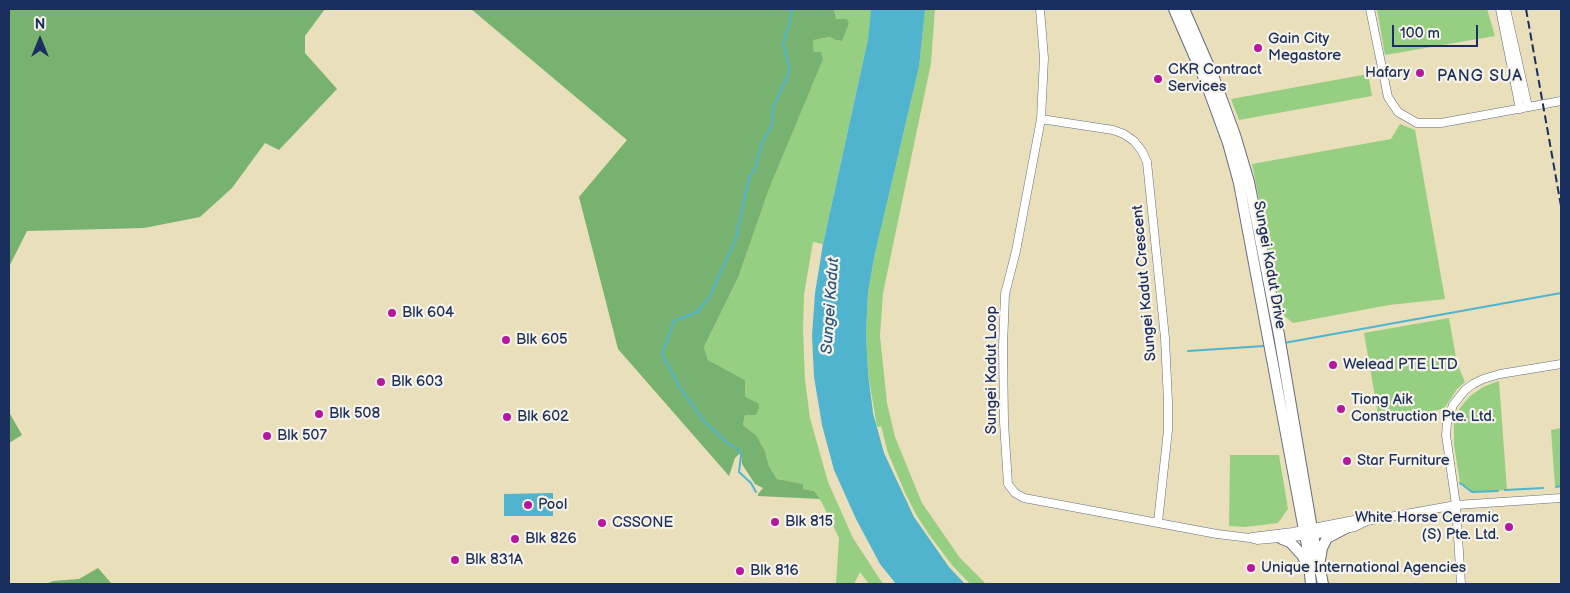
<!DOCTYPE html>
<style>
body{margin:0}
#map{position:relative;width:1570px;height:593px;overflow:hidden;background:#e9dfbb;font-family:"Balsamiq Sans",sans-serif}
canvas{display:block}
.frame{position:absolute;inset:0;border:10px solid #1b2f5e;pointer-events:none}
.north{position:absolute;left:15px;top:15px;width:50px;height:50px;-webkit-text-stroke:4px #f7f3e8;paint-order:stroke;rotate:0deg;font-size:14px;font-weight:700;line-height:20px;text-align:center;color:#1b2f5e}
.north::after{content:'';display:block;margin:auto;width:18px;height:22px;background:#1b2f5e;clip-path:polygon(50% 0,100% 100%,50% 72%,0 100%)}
.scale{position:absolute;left:1392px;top:25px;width:86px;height:22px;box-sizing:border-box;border:2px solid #1b2f5e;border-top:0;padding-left:6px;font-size:15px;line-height:18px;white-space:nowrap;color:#1b2f5e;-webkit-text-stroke:4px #f7f3e8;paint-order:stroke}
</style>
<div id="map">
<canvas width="1570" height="593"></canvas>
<div class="frame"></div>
<div class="north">N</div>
<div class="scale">100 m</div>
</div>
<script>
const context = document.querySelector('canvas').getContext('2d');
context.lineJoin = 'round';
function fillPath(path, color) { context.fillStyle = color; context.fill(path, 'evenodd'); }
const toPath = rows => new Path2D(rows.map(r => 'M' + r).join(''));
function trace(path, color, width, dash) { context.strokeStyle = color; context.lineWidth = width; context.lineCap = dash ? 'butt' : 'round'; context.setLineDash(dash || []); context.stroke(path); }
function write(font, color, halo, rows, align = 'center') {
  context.font = font + ' "Balsamiq Sans",sans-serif'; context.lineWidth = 4.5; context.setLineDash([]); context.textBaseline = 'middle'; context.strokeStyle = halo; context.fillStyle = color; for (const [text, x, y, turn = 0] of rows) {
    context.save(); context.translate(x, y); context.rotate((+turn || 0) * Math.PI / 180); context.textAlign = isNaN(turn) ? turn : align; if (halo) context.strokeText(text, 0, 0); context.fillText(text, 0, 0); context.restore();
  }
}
const green = toPath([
 [834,9,871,9,871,12,868,39,823,244,813,242,809,265,804,295,803,329,805,380,810,418,828,482,853,538,883,584,869,584,860,572,854,584,836,584,839,538,822,503,814,491,803,489,802,484,777,479,769,466,765,451,756,435,743,425,745,415,745,380,708,360,704,347,738,278,814,52,813,43,814,40,830,37,835,40,842,41,849,24,836,20],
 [925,9,935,9,931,63,883,293,880,336,887,403,895,437,922,503,960,558,986,584,970,584,952,565,930,536,917,516,906,495,888,453,881,426,877,427,868,373,866,333,868,293,874,258,919,67],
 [1377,9,1487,9,1495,36,1385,55],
 [1368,74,1372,96,1239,120,1231,99],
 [1400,124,1415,130,1445,299,1389,305,1293,323,1282,314,1252,164,1391,139],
 [1449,318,1457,363,1465,382,1457,389,1444,409,1379,420,1364,333],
 [1499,381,1507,490,1472,492,1460,482,1454,445,1454,423,1460,408,1470,396,1483,387],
 [1561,428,1561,486,1555,486,1551,430],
 [1230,455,1279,455,1288,509,1278,523,1245,527,1229,526]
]);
const forest = toPath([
 [9,9,325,9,305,36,305,53,337,89,279,150,265,143,232,188,200,217,144,228,27,231,9,267],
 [471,9,834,9,836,19,847,19,849,24,842,41,835,40,830,37,814,40,813,43,814,52,821,52,823,59,768,191,738,278,704,347,708,360,745,380,745,397,758,403,759,408,756,415,745,415,743,425,756,435,765,451,769,466,777,479,803,484,803,489,814,491,820,499,758,496,758,494,763,488,755,484,742,464,741,452,735,458,729,476,618,349,579,197,627,140],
 [9,412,22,435,9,443],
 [98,568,112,584,46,584,53,581,79,579]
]);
const water = toPath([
 [871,9,925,9,925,10,919,67,874,258,868,293,866,333,868,373,873,413,884,453,914,517,949,567,965,584,896,584,880,564,856,519,834,470,822,425,814,377,812,335,815,293,823,244,868,39],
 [553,493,553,516,504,516,504,494]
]);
const stream = toPath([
 [1284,343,1561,293],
 [1188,351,1264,346],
 [1460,483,1472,492,1498,491],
 [1556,487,1561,486],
 [1505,490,1543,488],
 [756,492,751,483,739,472,741,455,739,450,726,442,703,420,681,389,662,354,674,321,697,312,709,298,736,238,749,178,755,169,762,143,772,124,773,108,789,72,789,67,783,43,789,26,792,9]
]);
const minor = toPath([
 [1040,9,1044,58,1041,119,1016,251,1005,294,1003,346,1004,422,1008,484,1015,493,1024,498,1217,534,1250,538,1257,540,1313,535,1355,527,1367,521],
 [1370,9,1388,97,1398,112,1417,123,1441,123,1561,101],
 [1500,9,1520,109],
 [1506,9,1528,107],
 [1041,119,1113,130,1124,134,1134,141,1142,151,1147,162,1165,338,1168,402,1168,430,1158,522],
 [1252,537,1293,532,1354,520,1367,521,1456,505,1561,498],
 [1461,584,1456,505,1446,435,1447,423,1453,405,1465,390,1473,384,1483,379,1500,374,1561,364]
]);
const major = toPath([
 [1174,9,1206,83,1228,143,1239,183,1307,546,1311,584],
 [1184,9,1214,78,1235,135,1249,182,1279,335,1313,535,1323,584],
 [1282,539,1290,542,1302,555,1307,564],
 [1320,560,1322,548,1327,538,1346,528]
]);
const rail = toPath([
 [1526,9,1561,206]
]);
const markers = [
 [1258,48,5,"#b5179e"],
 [1420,73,5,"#b5179e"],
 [1158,79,5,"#b5179e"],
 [392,313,5,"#b5179e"],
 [506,340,5,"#b5179e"],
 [1333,365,5,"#b5179e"],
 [381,382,5,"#b5179e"],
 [1341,409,5,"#b5179e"],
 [319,414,5,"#b5179e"],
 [507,417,5,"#b5179e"],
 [267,436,5,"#b5179e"],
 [1347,461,5,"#b5179e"],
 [528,505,5,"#b5179e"],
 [775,522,5,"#b5179e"],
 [602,523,5,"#b5179e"],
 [1509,527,5,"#b5179e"],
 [515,539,5,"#b5179e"],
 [455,560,5,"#b5179e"],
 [1251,568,5,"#b5179e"],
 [740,571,5,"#b5179e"]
];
const poiNames = [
 ["Gain City",1268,39],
 ["Megastore",1268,56],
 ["CKR Contract",1168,70],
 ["Services",1168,87],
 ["Hafary",1410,73,"right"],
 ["Blk 604",402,313],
 ["Blk 605",516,340],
 ["Welead PTE LTD",1343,365],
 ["Blk 603",391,382],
 ["Tiong Aik",1351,400],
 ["Construction Pte. Ltd.",1351,417],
 ["Blk 508",329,414],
 ["Blk 602",517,417],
 ["Blk 507",277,436],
 ["Star Furniture",1357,461],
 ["Pool",538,505],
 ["White Horse Ceramic",1499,518,"right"],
 ["(S) Pte. Ltd.",1499,535,"right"],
 ["Blk 815",785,522],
 ["CSSONE",612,523],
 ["Blk 826",525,539],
 ["Blk 831A",465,560],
 ["Unique International Agencies",1261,568],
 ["Blk 816",750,571]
];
const streetNames = [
 ["Sungei Kadut Drive",1269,265,80],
 ["Sungei Kadut Crescent",1145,283,-95],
 ["Sungei Kadut Loop",992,370,-90]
];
const neighbourhoodNames = [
 ["PANG SUA",1480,77]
];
const waterNames = [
 ["Sungei Kadut",831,306,-86]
];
fillPath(green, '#96cf82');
fillPath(forest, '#78b270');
fillPath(water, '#50b4cf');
trace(stream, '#50b4cf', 2);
trace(minor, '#636d7f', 9);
trace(major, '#636d7f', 12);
trace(minor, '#fff', 8);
trace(major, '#fff', 10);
trace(rail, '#1b2f5e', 2, [8, 4]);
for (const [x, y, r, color] of markers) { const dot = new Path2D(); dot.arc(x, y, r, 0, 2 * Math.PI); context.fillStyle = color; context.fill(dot); trace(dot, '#f7f3e8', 2); }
write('15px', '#1b2f5e', '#f7f3e8', poiNames, 'left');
write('15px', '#1b2f5e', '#f7f3e8', streetNames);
context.letterSpacing = '1px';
write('16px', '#1b2f5e', '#f7f3e8', neighbourhoodNames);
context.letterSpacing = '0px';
write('italic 16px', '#2b5780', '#f7f3e8', waterNames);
</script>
